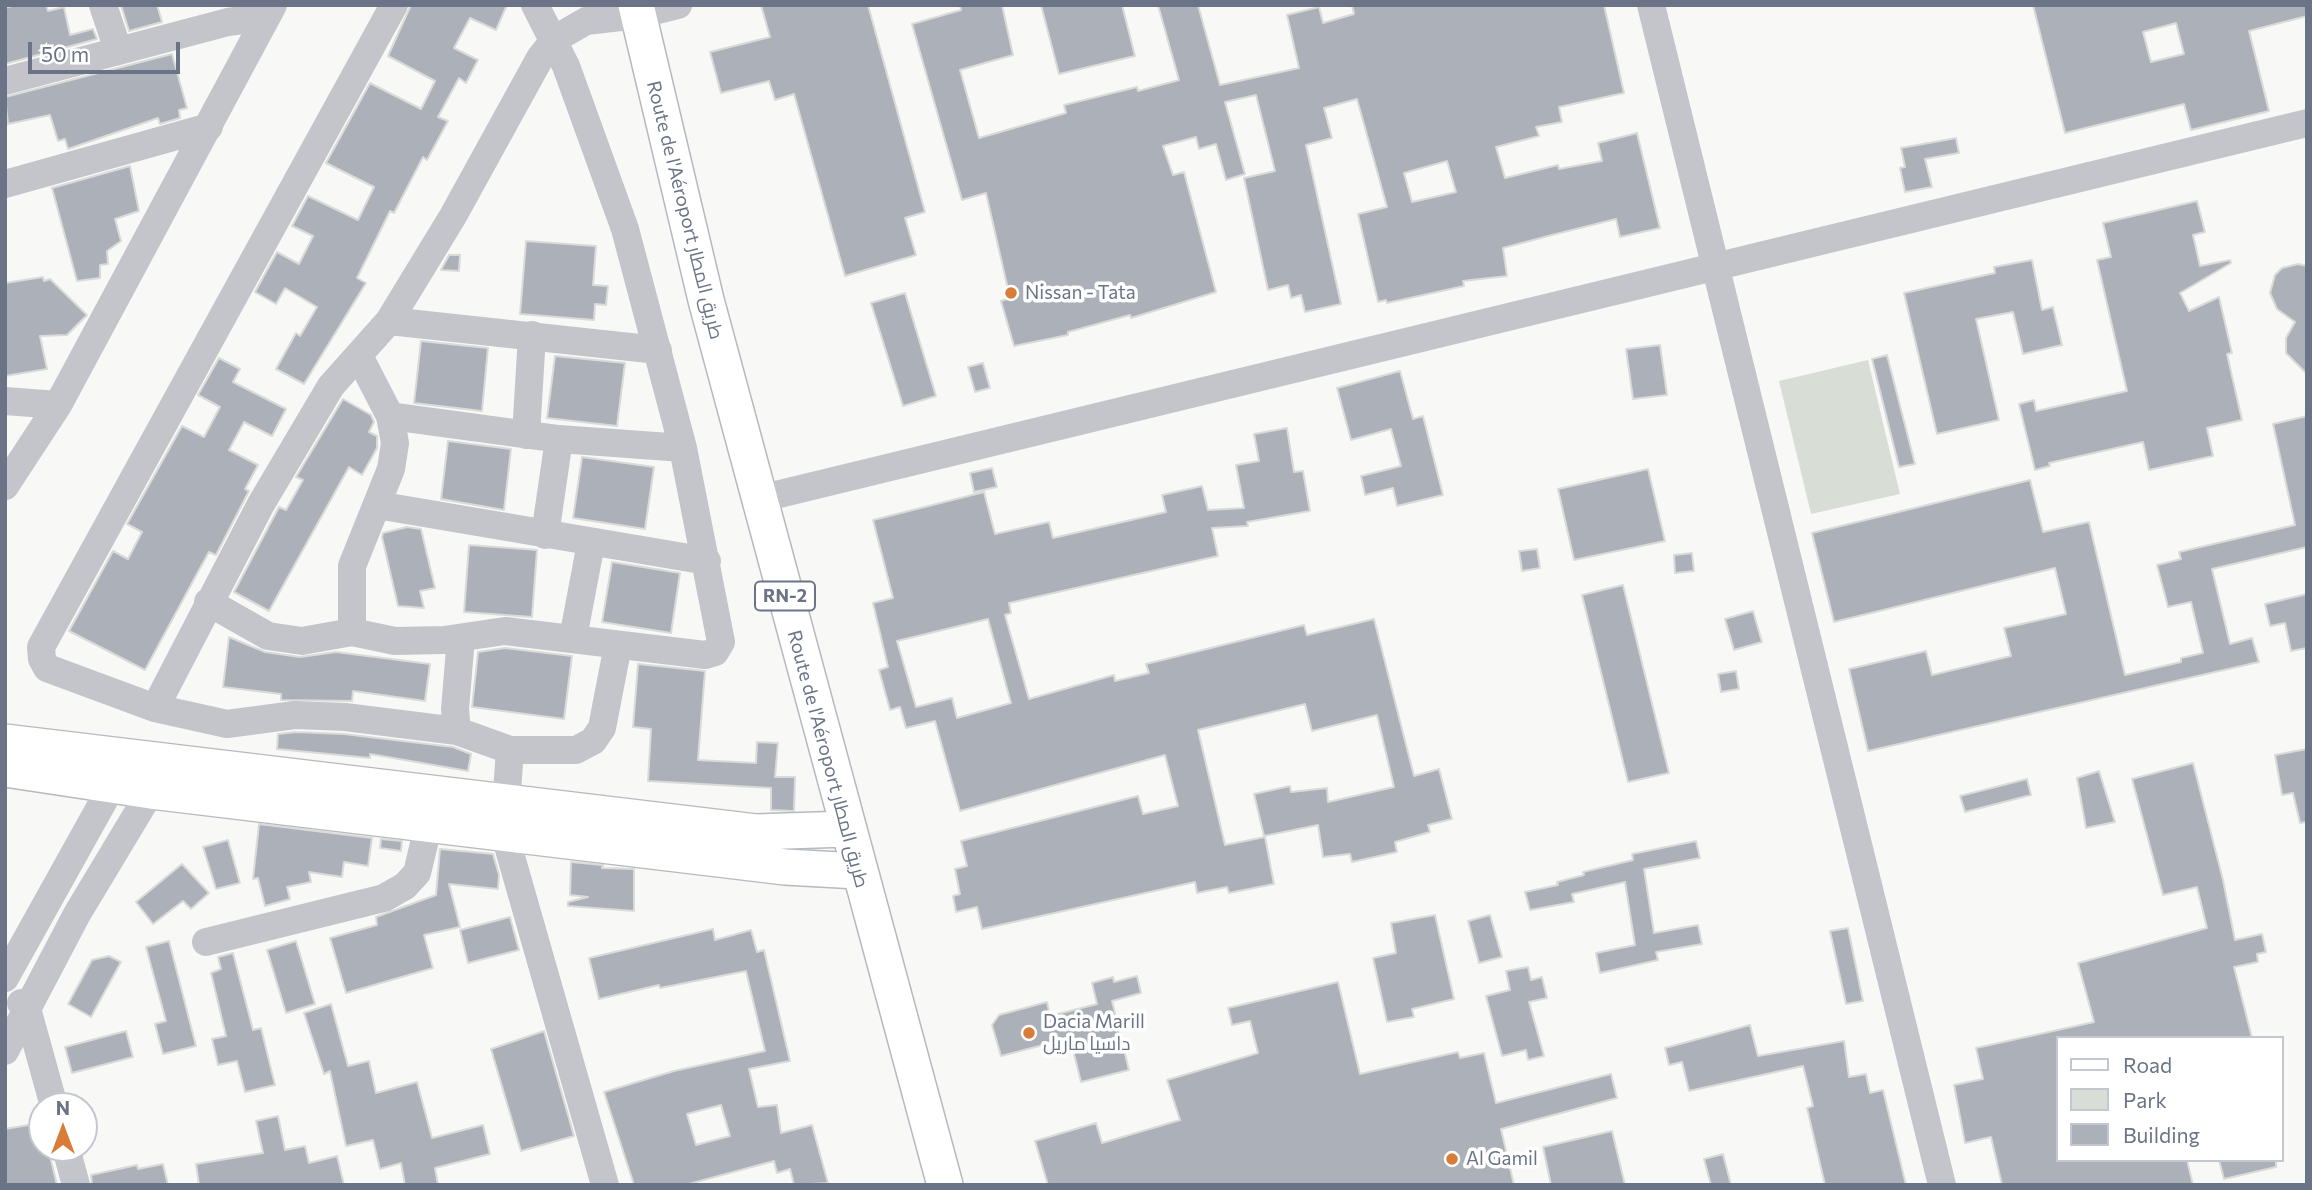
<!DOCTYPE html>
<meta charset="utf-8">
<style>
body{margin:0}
#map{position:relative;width:2312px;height:1190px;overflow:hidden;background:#f8f9f7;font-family:Commissioner,sans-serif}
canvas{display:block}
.frame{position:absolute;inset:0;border:7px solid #6a7486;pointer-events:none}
.legend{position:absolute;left:2056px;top:1036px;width:228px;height:126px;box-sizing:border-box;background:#fff;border:2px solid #c3c7cf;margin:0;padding:9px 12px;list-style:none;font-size:21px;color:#6a7486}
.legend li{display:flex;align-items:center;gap:14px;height:35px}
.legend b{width:35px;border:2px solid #c3c7cf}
.north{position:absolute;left:28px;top:1092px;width:70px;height:70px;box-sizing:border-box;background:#fff;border:2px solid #c3c7cf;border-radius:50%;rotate:0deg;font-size:19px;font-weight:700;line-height:28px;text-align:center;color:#6a7486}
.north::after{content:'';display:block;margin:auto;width:24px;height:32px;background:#d97c37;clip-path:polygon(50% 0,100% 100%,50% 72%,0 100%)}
.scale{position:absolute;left:28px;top:42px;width:152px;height:32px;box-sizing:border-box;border:4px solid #6a7486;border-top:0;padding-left:9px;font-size:21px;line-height:24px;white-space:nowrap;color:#6a7486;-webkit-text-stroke:5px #fff;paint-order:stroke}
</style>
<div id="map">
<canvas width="2312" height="1190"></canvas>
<div class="frame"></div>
<ul class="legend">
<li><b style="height:9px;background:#fff"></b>Road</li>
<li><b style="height:19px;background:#d8ded6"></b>Park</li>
<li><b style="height:19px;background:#acb1b9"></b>Building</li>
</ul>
<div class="north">N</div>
<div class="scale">50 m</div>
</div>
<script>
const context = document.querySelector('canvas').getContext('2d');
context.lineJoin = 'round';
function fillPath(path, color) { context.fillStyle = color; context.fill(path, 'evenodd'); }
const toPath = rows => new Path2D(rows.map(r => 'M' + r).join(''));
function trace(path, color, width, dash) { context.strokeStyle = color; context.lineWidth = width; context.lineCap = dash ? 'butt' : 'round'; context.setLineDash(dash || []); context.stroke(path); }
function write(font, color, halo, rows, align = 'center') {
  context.font = font + ' Commissioner,Cairo,sans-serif'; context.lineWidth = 7; context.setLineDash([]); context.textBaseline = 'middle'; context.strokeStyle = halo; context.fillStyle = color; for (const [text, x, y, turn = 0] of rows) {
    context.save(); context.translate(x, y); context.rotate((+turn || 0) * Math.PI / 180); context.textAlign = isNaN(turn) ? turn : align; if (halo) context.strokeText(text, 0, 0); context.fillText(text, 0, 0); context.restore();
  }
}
const green = toPath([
 [1868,360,1900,494,1811,514,1779,381]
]);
const building = toPath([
 [15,5,46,5,48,11,64,7,70,35,93,29,97,39,5,64,5,8,15,5],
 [121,5,157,5,162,22,129,31,121,5],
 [411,5,507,5,496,30,470,18,454,48,478,60,466,83,459,78,438,117,448,121,427,160,423,157,394,213,390,211,357,278,366,283,304,384,276,369,296,333,300,336,317,307,285,288,276,304,255,292,277,252,299,264,313,236,292,226,308,196,358,220,374,187,326,163,370,83,421,109,435,81,388,56,411,5],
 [761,5,868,5,925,212,905,218,916,255,845,276,794,94,775,100,769,81,721,93,710,52,770,37,761,5],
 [960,5,1002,5,1013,55,960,70,979,138,1066,113,1064,105,1137,87,1138,91,1179,80,1158,5,1198,5,1220,85,1299,68,1287,15,1319,7,1323,23,1354,14,1352,5,1604,5,1624,93,1559,107,1562,122,1536,127,1539,136,1496,147,1505,178,1558,165,1559,169,1602,161,1598,143,1637,133,1660,228,1620,237,1616,219,1552,235,1503,248,1507,276,1463,281,1464,286,1387,303,1386,300,1378,302,1358,214,1387,207,1357,99,1324,108,1332,138,1306,145,1341,304,1305,312,1301,295,1291,298,1288,285,1268,290,1244,178,1275,171,1256,95,1225,102,1245,174,1226,180,1216,144,1199,149,1196,137,1163,146,1173,175,1184,172,1216,292,1131,318,1130,315,1068,332,1068,335,1014,346,1001,301,1010,298,986,193,962,200,912,24,961,10,960,5],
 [1447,161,1456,192,1412,202,1404,173,1447,161],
 [1041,5,1122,5,1135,56,1059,74,1041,5],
 [2033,5,2307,5,2307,16,2249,31,2269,111,2191,130,2184,104,2065,133,2033,5],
 [2176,23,2184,54,2151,62,2143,32,2176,23],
 [172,54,187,108,179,110,180,118,160,124,158,118,68,149,65,139,58,141,50,115,8,124,5,97,172,54],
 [1956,138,1959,153,1925,159,1932,187,1905,192,1900,168,1905,167,1901,148,1956,138],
 [130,166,139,211,115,219,121,241,107,251,108,264,100,265,100,278,77,281,52,188,130,166],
 [2197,201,2205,232,2193,235,2200,266,2230,260,2231,263,2180,293,2189,311,2219,297,2232,353,2227,354,2242,420,2207,428,2213,456,2149,470,2143,442,2049,463,2050,466,2035,470,2019,404,2034,400,2036,411,2127,391,2097,260,2111,257,2103,223,2197,201],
 [526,241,596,246,593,285,608,286,606,305,595,304,594,320,520,314,526,241],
 [449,255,460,255,459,271,441,270,449,255],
 [2032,260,2042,310,2053,307,2062,345,2023,354,2013,312,1976,319,1999,420,1937,434,1904,293,1995,273,1994,267,2032,260],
 [2298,264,2307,266,2307,374,2286,353,2286,338,2295,322,2277,309,2270,293,2275,275,2282,268,2298,264],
 [43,277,44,281,50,279,87,315,67,335,40,336,47,369,5,376,5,283,43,277],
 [905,293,936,396,903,406,871,303,905,293],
 [421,341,488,348,482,411,414,403,421,341],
 [1660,345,1667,395,1633,399,1626,349,1660,345],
 [1887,355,1915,464,1899,467,1872,359,1887,355],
 [555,356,625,363,617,426,547,418,555,356],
 [219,358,240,369,233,382,286,409,272,436,244,422,229,450,258,465,245,489,249,491,216,555,209,552,199,570,145,670,69,631,113,551,128,559,142,532,127,524,182,426,204,437,220,407,198,395,219,358],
 [983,363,990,388,975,392,968,367,983,363],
 [1400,371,1413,419,1423,416,1443,495,1397,506,1393,488,1365,495,1361,476,1401,466,1391,429,1351,440,1337,388,1400,371],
 [343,399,371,415,374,422,369,432,377,436,377,448,362,475,349,467,269,611,234,592,279,507,286,510,303,480,296,477,343,399],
 [2307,416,2307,547,2212,569,2230,644,2252,638,2259,662,1868,751,1849,669,1926,651,1932,675,2011,656,2004,628,2066,614,2055,568,1834,622,1812,533,2030,480,2043,532,2089,522,2125,675,2181,662,2181,658,2203,653,2191,602,2168,607,2157,565,2181,559,2179,552,2295,525,2273,424,2307,416],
 [1287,428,1294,472,1303,471,1310,511,1247,522,1248,526,1212,528,1218,556,1009,603,1011,613,1005,615,1029,699,1114,675,1115,681,1149,673,1146,664,1304,625,1307,635,1374,619,1414,776,1439,769,1452,819,1428,825,1430,832,1395,842,1397,852,1352,862,1350,854,1323,857,1318,825,1264,836,1254,794,1290,786,1291,792,1327,788,1328,802,1394,787,1377,715,1312,731,1305,704,1198,730,1225,845,1265,837,1274,884,1229,893,1227,887,1197,893,1195,882,982,929,977,907,956,912,953,896,960,894,955,869,967,866,961,841,1138,796,1143,814,1178,806,1165,755,960,811,935,721,906,728,900,707,890,710,879,670,888,667,873,603,893,598,873,520,984,492,995,534,1049,522,1053,538,1166,512,1162,495,1202,486,1208,510,1244,508,1236,465,1259,461,1254,434,1287,428],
 [988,619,1011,703,957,718,952,698,916,707,897,641,988,619],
 [448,441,511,449,504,510,441,499,448,441],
 [582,457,654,467,645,529,573,518,582,457],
 [992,468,997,487,974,492,970,473,992,468],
 [1648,469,1665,541,1574,560,1558,489,1648,469],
 [407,527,421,529,435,588,420,591,424,608,398,606,382,537,383,533,407,527],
 [469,545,537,550,532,617,464,612,469,545],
 [1537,549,1540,568,1522,571,1519,551,1537,549],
 [1692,553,1694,571,1675,573,1674,555,1692,553],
 [612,562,680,573,671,633,602,622,612,562],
 [1623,585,1669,773,1628,782,1582,595,1623,585],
 [2307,594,2307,648,2291,651,2285,623,2270,626,2265,604,2307,594],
 [1753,611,1762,642,1734,650,1725,619,1753,611],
 [229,637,265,652,300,657,336,652,430,664,425,701,353,691,352,701,281,700,281,694,223,687,229,637],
 [505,648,572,656,564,719,472,707,478,652,505,648],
 [638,664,705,671,698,760,756,763,757,742,778,743,775,777,795,777,794,811,771,810,771,788,648,781,651,729,633,727,638,664],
 [1736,671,1739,689,1721,692,1718,674,1736,671],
 [296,732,344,734,453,747,471,754,468,771,370,754,370,758,277,749,278,734,296,732],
 [2307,749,2307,822,2300,823,2293,793,2282,795,2275,755,2307,749],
 [2193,763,2223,880,2235,940,2262,934,2266,952,2257,954,2258,962,2234,967,2252,1038,2058,1038,2058,1160,2187,1160,2193,1185,2002,1185,1991,1137,1965,1143,1954,1085,1983,1079,1976,1048,2094,1022,2078,963,2207,928,2197,887,2163,895,2132,779,2193,763],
 [2099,771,2115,822,2086,828,2077,778,2099,771],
 [2027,779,2031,795,1965,812,1960,796,2027,779],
 [259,824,372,838,368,866,344,862,342,877,309,872,311,882,287,887,290,899,265,906,258,878,253,879,259,824],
 [381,839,402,841,401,851,380,848,381,839],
 [228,840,240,883,216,889,203,847,228,840],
 [1696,841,1700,858,1644,869,1654,933,1698,925,1702,944,1656,952,1658,960,1600,973,1596,953,1635,945,1625,882,1572,894,1574,902,1530,910,1525,892,1558,885,1557,882,1584,875,1583,872,1633,860,1632,854,1696,841],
 [440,849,493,854,499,875,498,889,449,884,460,927,424,935,433,968,346,993,330,938,377,925,376,917,436,895,440,849],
 [571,862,603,865,602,868,634,869,634,911,568,906,568,902,588,897,570,895,571,862],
 [182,864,209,893,191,909,183,901,153,924,136,902,182,864],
 [1435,915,1454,999,1412,1009,1414,1017,1387,1022,1373,958,1396,953,1391,923,1435,915],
 [1490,915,1502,957,1479,963,1468,921,1490,915],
 [510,917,519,950,468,963,460,930,510,917],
 [1848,928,1863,1001,1846,1004,1830,931,1848,928],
 [713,929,715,940,751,930,757,952,764,950,790,1061,749,1069,758,1107,777,1105,781,1133,812,1125,828,1183,794,1185,790,1169,777,1173,774,1161,685,1185,634,1185,604,1092,674,1071,765,1051,746,971,660,988,659,985,599,999,589,958,713,929],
 [721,1105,730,1136,696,1145,687,1114,721,1105],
 [169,941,196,1046,163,1054,155,1024,166,1021,146,947,169,941],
 [296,941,315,1004,286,1013,267,950,296,941],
 [233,953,253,1030,261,1028,275,1085,245,1092,237,1061,218,1065,212,1039,226,1036,211,973,221,969,218,957,233,953],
 [109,956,121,962,91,1017,68,1004,92,960,109,956],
 [1528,967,1531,980,1542,977,1547,998,1529,1002,1544,1056,1528,1060,1526,1050,1502,1056,1486,996,1510,990,1506,971,1528,967],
 [1137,976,1141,993,1112,1001,1129,1070,1081,1082,1070,1038,1001,1056,992,1025,999,1015,1047,1002,1050,1016,1097,1004,1092,983,1113,977,1114,982,1137,976],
 [1338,982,1360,1074,1458,1052,1460,1058,1484,1053,1496,1103,1611,1074,1617,1098,1501,1129,1514,1185,1048,1185,1035,1141,1096,1123,1102,1143,1180,1120,1167,1080,1258,1053,1250,1021,1232,1025,1228,1008,1338,982],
 [331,1004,348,1066,369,1061,376,1093,417,1082,432,1138,483,1125,490,1154,435,1168,438,1185,405,1185,401,1163,380,1169,373,1140,346,1146,330,1071,324,1074,304,1013,331,1004],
 [1750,1025,1758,1056,1844,1041,1849,1077,1866,1074,1870,1093,1883,1090,1906,1185,1825,1185,1807,1108,1813,1106,1803,1066,1689,1091,1682,1062,1669,1065,1665,1048,1750,1025],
 [126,1031,133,1057,72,1073,65,1047,126,1031],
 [544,1031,574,1136,521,1151,491,1049,544,1031],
 [278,1116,285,1150,305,1146,309,1163,337,1156,344,1185,199,1185,196,1164,263,1153,256,1121,278,1116],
 [40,1123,42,1148,48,1148,57,1185,5,1185,5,1129,40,1123],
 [1612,1131,1625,1185,1551,1185,1543,1147,1612,1131],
 [1723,1154,1731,1185,1711,1185,1704,1159,1723,1154],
 [2219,1160,2276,1160,2276,1167,2224,1179,2219,1160],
 [163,1164,168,1185,92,1185,91,1175,137,1165,138,1169,163,1164]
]);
const minor = toPath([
 [103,5,118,50],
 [1651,5,1942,1185],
 [5,81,228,22,266,17],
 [5,184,209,127],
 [389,321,658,350],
 [359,356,390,416,395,443,391,469,352,566,352,632,395,641,444,640,505,631,705,655,715,652,721,642,683,448,625,229,566,66,535,5],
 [5,401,58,405],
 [390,416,559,439,683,448],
 [526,435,532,335],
 [5,486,58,405,273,5],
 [759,499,2307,123],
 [377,505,707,561],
 [545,535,559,439],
 [208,602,268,636,302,641,352,632],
 [461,638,455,709,457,731,510,750,504,832,605,1185],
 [573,638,591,543],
 [155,708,47,668,42,659,41,647,394,5],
 [457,731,345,717,295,715,227,724,155,708,261,504,331,386,389,321,453,216,540,58,555,39,586,21,638,15,678,5],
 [510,750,576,750,593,741,602,728,618,645],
 [206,942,384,898,405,886,417,873,429,823],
 [5,978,113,784,126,772],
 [21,1003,28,1012,54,1106],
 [5,1051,77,914,151,791,147,774],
 [66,1148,76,1185]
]);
const major = toPath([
 [636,5,706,300,945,1185],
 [5,742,756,832,847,829],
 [5,769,151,791,785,867,858,871]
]);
const markers = [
 [1011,293,7,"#d97c37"],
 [1029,1033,7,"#d97c37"],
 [1452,1159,7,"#d97c37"]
];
const shields = [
 [785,596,60]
];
const shieldNames = [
 ["RN-2",785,596]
];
const streetNames = [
 ["Route de l'Aéroport طريق المطار",685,210,76],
 ["Route de l'Aéroport طريق المطار",828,759,75]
];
const poiNames = [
 ["Nissan - Tata",1025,293],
 ["Dacia Marill",1043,1022],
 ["داسيا ماريل",1043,1044],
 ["Al Gamil",1466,1159]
];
fillPath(green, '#d8ded6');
fillPath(building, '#acb1b9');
trace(building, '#dadbd9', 2);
trace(major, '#b6b9be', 38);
trace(minor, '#c3c5ca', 28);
trace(major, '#fff', 35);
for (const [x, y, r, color] of markers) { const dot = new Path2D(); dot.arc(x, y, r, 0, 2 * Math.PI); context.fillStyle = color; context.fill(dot); trace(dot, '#fff', 2.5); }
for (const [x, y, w] of shields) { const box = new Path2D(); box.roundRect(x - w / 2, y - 14.5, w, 29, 5); context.fillStyle = '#fff'; context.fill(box); trace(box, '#6a7486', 2); }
write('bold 18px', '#6a7486', null, shieldNames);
write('19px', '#6a7486', '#fff', streetNames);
write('19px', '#6a7486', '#fff', poiNames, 'left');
</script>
